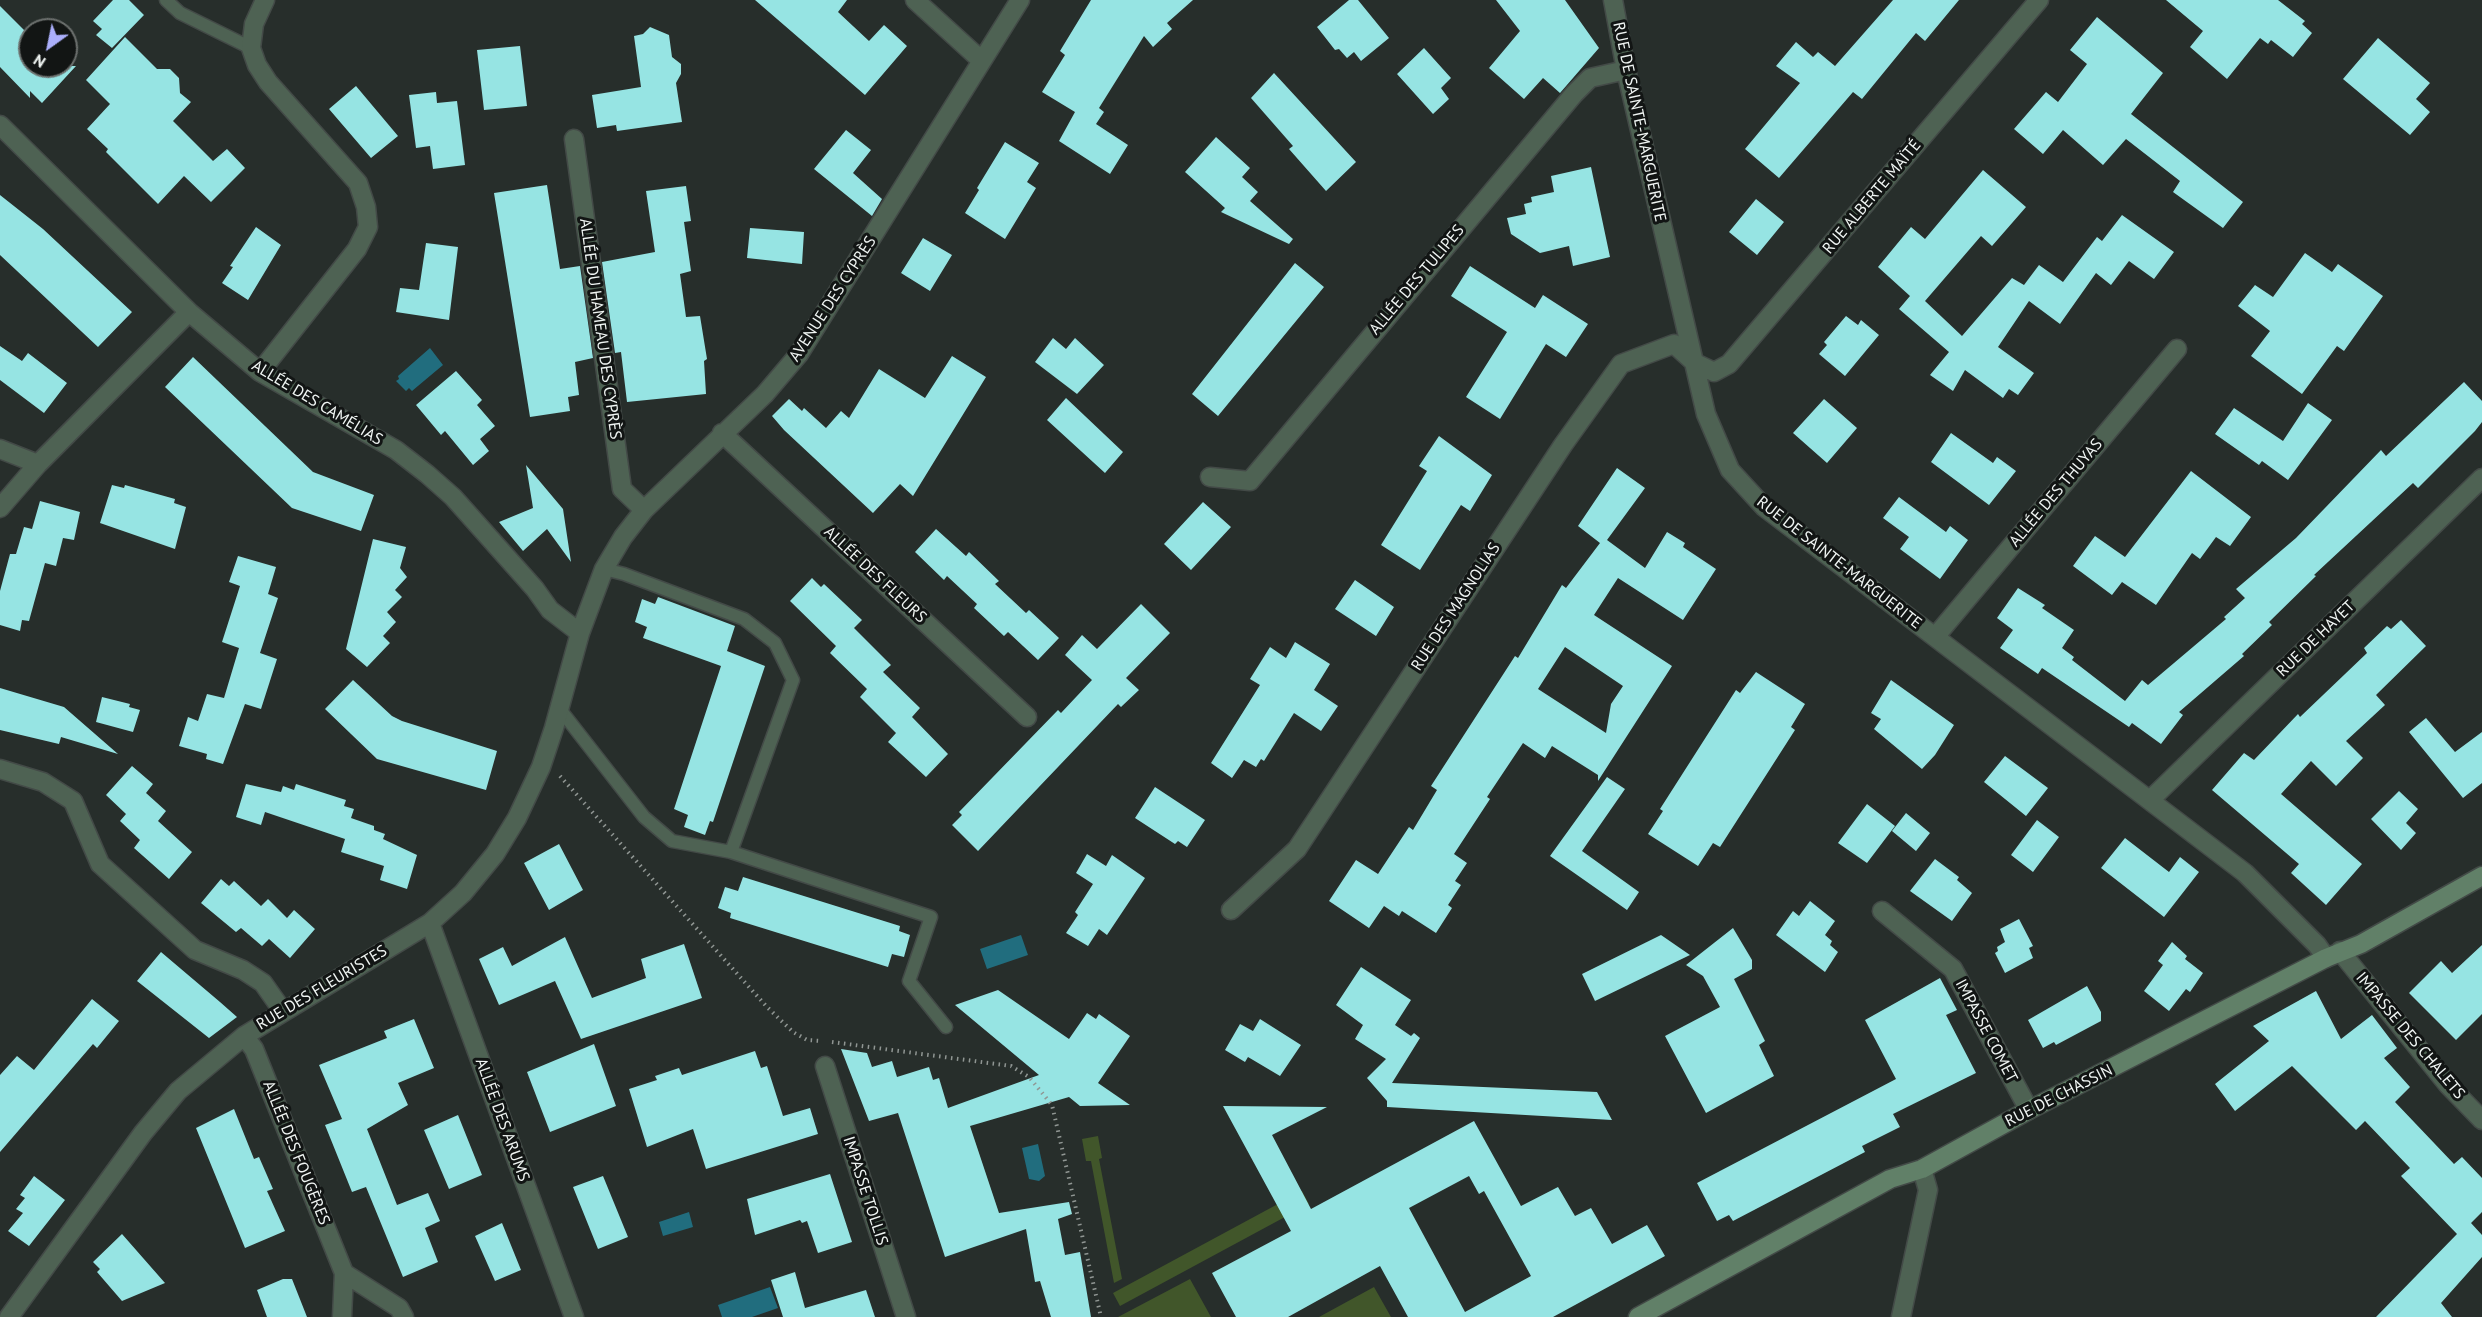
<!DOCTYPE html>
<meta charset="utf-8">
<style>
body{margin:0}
#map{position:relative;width:2482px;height:1317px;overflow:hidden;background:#272e2b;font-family:"PT Sans",sans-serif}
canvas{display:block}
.north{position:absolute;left:18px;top:18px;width:60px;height:60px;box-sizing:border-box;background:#121514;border:2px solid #6b6f6d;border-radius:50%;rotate:213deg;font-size:16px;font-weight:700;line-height:24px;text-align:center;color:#f0f5f3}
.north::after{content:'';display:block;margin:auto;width:21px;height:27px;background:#abaffb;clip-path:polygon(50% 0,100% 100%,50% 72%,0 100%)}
</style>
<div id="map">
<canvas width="2482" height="1317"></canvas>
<div class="north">N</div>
</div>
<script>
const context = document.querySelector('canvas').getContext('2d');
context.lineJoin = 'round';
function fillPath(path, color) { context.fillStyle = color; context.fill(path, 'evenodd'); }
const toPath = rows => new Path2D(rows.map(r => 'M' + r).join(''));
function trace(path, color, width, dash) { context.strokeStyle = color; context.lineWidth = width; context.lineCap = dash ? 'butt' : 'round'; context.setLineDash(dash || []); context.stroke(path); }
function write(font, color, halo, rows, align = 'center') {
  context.font = font + ' "PT Sans",sans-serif'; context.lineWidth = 6; context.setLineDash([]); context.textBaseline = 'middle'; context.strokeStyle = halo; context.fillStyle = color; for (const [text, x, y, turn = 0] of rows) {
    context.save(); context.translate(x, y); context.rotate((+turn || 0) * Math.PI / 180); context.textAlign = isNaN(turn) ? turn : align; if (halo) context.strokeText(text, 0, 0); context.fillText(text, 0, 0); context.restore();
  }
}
const green = toPath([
 [1098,1136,1102,1158,1099,1159,1122,1279,1114,1283,1091,1161,1086,1161,1082,1139],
 [1302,1191,1309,1204,1120,1306,1113,1293],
 [1190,1279,1211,1317,1118,1317],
 [1374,1287,1391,1317,1319,1317]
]);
const water = toPath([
 [430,348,443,365,412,391,409,388,406,391,396,381,399,379,398,376],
 [1021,935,1028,955,987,969,980,949],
 [1038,1144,1045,1176,1039,1181,1029,1179,1022,1148],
 [689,1212,693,1227,663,1236,659,1222],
 [770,1287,778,1308,752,1317,722,1317,718,1305]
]);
const building = toPath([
 [113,0,129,0,144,15,112,48,96,35,102,29,93,21],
 [755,0,847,0,838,12,869,41,884,25,907,46,865,95],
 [1091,0,1193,0,1167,23,1172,29,1153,47,1144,36,1099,108,1104,112,1096,124,1128,145,1110,174,1059,141,1075,112,1042,92,1065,55,1060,51],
 [1349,0,1358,0,1389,38,1361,61,1354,52,1347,58,1339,49,1335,50,1317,27],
 [1496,0,1565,0,1599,48,1560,93,1543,78,1524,99,1489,68,1520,31],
 [1893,0,1959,0,1925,41,1916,33,1862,99,1853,92,1779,178,1745,149,1800,83,1776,66,1796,42,1813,57,1818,52,1835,66],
 [2166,0,2278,0,2305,21,2302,24,2312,33,2293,57,2271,40,2268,44,2260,38,2227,79,2190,47,2203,31],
 [0,6,30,36,30,66,76,66,42,103,30,91,30,98,0,67],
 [2097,17,2163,73,2131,114,2243,202,2223,228,2173,192,2180,181,2126,139,2103,165,2063,130,2043,154,2014,129,2046,92,2058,102,2087,64,2070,50],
 [650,27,669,35,672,57,681,64,681,74,676,83,682,122,617,131,616,125,597,128,592,95,641,87,634,36,643,34],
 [125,37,157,69,170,69,179,78,180,93,191,102,173,121,213,161,227,149,245,168,211,202,184,176,158,204,106,152,108,149,87,129,110,104,86,80],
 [2378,38,2430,83,2416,99,2430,112,2410,135,2343,79],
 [520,46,527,106,484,110,477,50],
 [1424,48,1451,78,1441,88,1449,99,1433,114,1397,74],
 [1274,73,1356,162,1326,191,1289,149,1293,146,1251,98],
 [356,86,398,136,371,158,329,109],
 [436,92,437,103,457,101,465,165,433,169,430,146,416,148,409,95],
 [846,130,871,150,853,173,882,199,872,216,814,169],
 [1216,137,1250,168,1242,177,1258,192,1250,201,1293,239,1289,244,1221,212,1225,208,1185,172],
 [1005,142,1039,163,1027,182,1036,188,1005,239,965,213,979,190,977,188],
 [1591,167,1610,257,1573,266,1569,246,1540,253,1511,234,1507,218,1526,214,1524,204,1532,202,1531,197,1554,192,1551,176],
 [1983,170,2026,207,1992,246,1981,236,1925,301,1962,336,2012,278,2024,285,2039,265,2063,282,2097,237,2102,241,2122,215,2174,252,2154,279,2129,261,2111,285,2096,273,2060,324,2029,301,1998,347,2034,373,2018,395,2009,389,2003,398,1965,370,1953,391,1930,375,1949,352,1899,309,1910,296,1878,267,1911,227,1925,239],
 [547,185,560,269,580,266,593,358,575,362,579,395,568,397,570,411,530,417,494,193],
 [686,186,691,221,684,222,691,271,680,274,686,317,700,316,707,359,704,361,706,394,627,402,621,352,615,353,602,262,655,252,646,191],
 [0,195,43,229,132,312,98,347,0,255],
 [1756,199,1784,222,1757,255,1729,232],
 [256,227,281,245,248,300,222,283,233,267,230,266],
 [750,228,804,232,802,264,747,258],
 [923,238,952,255,930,291,901,273],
 [426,243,458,247,449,320,396,312,400,288,419,290],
 [2305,253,2332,272,2338,264,2383,296,2344,351,2337,346,2302,394,2251,356,2270,331,2238,306,2255,285,2273,297],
 [1295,263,1324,287,1218,416,1192,394],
 [1470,266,1535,308,1543,295,1588,324,1566,357,1546,344,1500,419,1466,397,1507,332,1451,296],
 [1846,316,1858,325,1861,320,1879,335,1845,376,1819,354,1827,345,1824,342],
 [1053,338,1066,349,1075,338,1104,365,1077,394,1035,362],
 [0,346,22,361,28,353,67,383,44,413,0,380],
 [952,356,986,377,913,496,900,484,873,513,784,430,772,416,789,399,802,411,804,408,826,428,841,411,849,418,879,369,925,398],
 [193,357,313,472,374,495,361,531,292,508,165,387],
 [456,371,482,400,477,405,495,426,480,439,489,451,473,465,445,431,441,435,416,405],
 [2464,382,2482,401,2482,422,2475,431,2418,488,2413,483,2314,575,2316,576,2269,622,2272,625,2242,654,2244,656,2179,712,2183,715,2161,744,2132,723,2129,727,2042,668,2038,674,2000,648,2013,630,1997,618,2018,588,2045,605,2042,608,2074,630,2062,648,2074,657,2072,660,2125,701,2142,680,2148,685,2226,619,2224,617,2245,598,2236,589,2296,538,2381,450,2386,456],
 [1066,398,1123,452,1105,473,1047,420],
 [1824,399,1857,428,1827,463,1793,433],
 [2308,403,2332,420,2288,480,2262,461,2259,465,2215,434,2234,408,2283,441],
 [1951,433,1993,463,1997,457,2016,471,1989,505,1931,462],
 [1439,436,1492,475,1470,511,1461,505,1420,570,1381,545,1427,471,1419,466],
 [526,465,563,509,571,562,547,529,523,551,499,522,533,508],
 [1617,468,1645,488,1607,540,1645,568,1667,532,1685,543,1683,547,1716,569,1683,620,1618,578,1594,615,1672,666,1598,781,1598,775,1552,746,1545,758,1523,743,1487,797,1490,799,1454,854,1467,863,1455,881,1461,885,1448,905,1452,908,1436,933,1402,911,1399,916,1384,906,1369,928,1329,901,1356,860,1378,874,1409,827,1413,830,1437,790,1431,786,1515,656,1518,658,1562,585,1566,588,1600,543,1578,526],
 [1565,647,1623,686,1611,704,1606,733,1538,689],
 [2191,471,2251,517,2230,546,2216,537,2200,559,2192,553,2156,605,2122,582,2112,595,2073,566,2095,536,2125,557],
 [112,485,124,488,125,485,175,499,174,503,186,507,175,549,100,523],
 [1899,497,1946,532,1950,526,1968,540,1940,579,1900,549,1909,537,1883,518],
 [40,501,80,512,74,540,63,538,56,566,45,563,29,621,22,620,20,631,0,625,0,591,10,554,16,554,24,527,32,529],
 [1203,502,1231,527,1191,570,1164,544],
 [936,529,966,556,969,552,999,581,995,584,1026,613,1029,610,1059,638,1038,660,1008,632,1004,636,974,608,977,604,947,576,944,580,915,552],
 [373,539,406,547,400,568,407,577,395,590,402,597,387,612,396,622,383,636,390,643,367,667,346,649],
 [238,556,276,567,268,594,278,598,260,653,277,659,261,709,245,704,223,764,206,759,207,754,179,746,188,717,198,721,207,694,224,698,239,648,222,642,240,586,229,582],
 [812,578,821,587,824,584,862,620,854,628,891,665,883,672,920,708,912,717,948,754,926,777,888,742,896,733,860,697,867,689,830,653,836,646,790,601],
 [1355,580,1394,607,1376,636,1335,609],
 [658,597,735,626,727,651,765,666,713,822,710,821,705,835,684,827,688,815,674,809,721,666,643,638,647,627,635,622,642,599,655,604],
 [1141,604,1170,633,1126,678,1139,690,1121,707,1118,704,978,851,952,825,962,815,959,812,1058,710,1061,713,1092,680,1065,655,1082,635,1097,649],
 [2401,620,2426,646,2376,695,2385,705,2346,741,2363,758,2336,786,2311,761,2281,794,2362,864,2326,905,2291,873,2299,864,2212,790,2244,753,2254,760,2298,714,2300,717,2367,653,2364,648,2387,626,2391,629],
 [1295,642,1330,664,1314,690,1338,706,1321,731,1294,713,1264,761,1261,759,1256,767,1244,760,1232,778,1211,763,1260,685,1250,679,1270,647,1286,658],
 [1756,672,1805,704,1791,727,1795,730,1720,847,1713,843,1698,866,1648,834,1663,811,1660,809,1736,690,1740,693],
 [353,680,392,716,402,721,497,751,486,790,377,759,325,709],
 [1891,680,1954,725,1935,755,1922,769,1874,729,1881,719,1871,713],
 [0,688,64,707,118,754,61,737,59,744,0,730],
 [102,697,130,704,129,707,140,710,133,732,96,722],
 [2426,718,2455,752,2482,732,2482,783,2463,798,2409,732],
 [2005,756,2048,788,2026,816,1984,782],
 [132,766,153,784,146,793,166,811,158,821,192,852,169,879,134,848,140,840,120,821,126,814,106,795],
 [1607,777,1625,789,1582,851,1639,892,1627,910,1550,856],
 [246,784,281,792,283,786,294,790,296,784,346,800,344,806,354,809,351,818,374,826,374,830,385,834,383,839,417,855,407,889,380,880,384,866,341,852,345,839,265,812,261,825,236,817],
 [1155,787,1205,820,1187,847,1178,841,1175,844,1135,818],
 [2399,791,2418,809,2406,823,2416,833,2401,850,2371,819],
 [1867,804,1895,826,1867,863,1838,843],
 [1906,813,1930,833,1916,851,1892,831],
 [2037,820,2059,837,2033,872,2011,855],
 [2125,838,2169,872,2180,857,2199,872,2164,917,2101,868],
 [559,844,583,890,549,910,524,863],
 [1087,854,1106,866,1112,855,1145,878,1107,935,1099,929,1088,946,1066,933,1078,915,1075,912,1093,884,1076,873],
 [1935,859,1959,877,1957,880,1972,893,1952,921,1910,891],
 [743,877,900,926,899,931,910,935,904,957,892,954,888,967,730,918,731,913,718,908,725,887,738,891],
 [221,879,229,886,234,881,261,906,268,899,287,918,294,910,315,929,290,958,269,939,262,946,241,928,236,932,201,903],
 [1810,901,1835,921,1825,935,1832,941,1830,945,1838,952,1825,972,1776,935,1793,911,1799,916],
 [2019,919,2033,946,2029,948,2033,958,2005,973,1995,953,1998,951,1997,947,2005,942,2000,929],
 [1733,928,1752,960,1752,969,1734,979,1765,1041,1759,1045,1774,1076,1706,1113,1665,1036,1720,1007,1703,976,1686,965],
 [1661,935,1690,955,1595,1001,1582,974],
 [565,937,592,998,646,978,641,959,684,944,702,998,581,1039,555,981,499,1005,479,959,503,947,512,966],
 [2172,942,2187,956,2185,959,2203,973,2190,992,2186,989,2169,1011,2144,991,2163,965,2158,961],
 [2482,945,2482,1014,2456,1040,2409,993,2441,961,2452,973],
 [161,952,220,1002,237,1017,209,1038,137,981],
 [1361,967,1411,1000,1395,1025,1411,1036,1414,1033,1420,1038,1392,1083,1597,1092,1612,1120,1387,1107,1387,1101,1367,1078,1386,1059,1355,1039,1363,1025,1336,1005],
 [1940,978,1957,1010,1946,1015,1976,1073,1893,1114,1900,1127,1862,1146,1865,1152,1733,1221,1729,1215,1717,1221,1697,1183,1896,1079,1865,1020],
 [2087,986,2101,1012,2101,1021,2056,1045,2054,1042,2043,1048,2028,1020],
 [998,990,1069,1039,1087,1013,1096,1019,1099,1014,1130,1036,1098,1083,1130,1105,1080,1106,1069,1097,970,1126,999,1213,1069,1202,1072,1214,1058,1219,1065,1255,1080,1252,1091,1317,1051,1317,1040,1281,1035,1282,1026,1229,945,1257,898,1113,869,1121,841,1049,867,1053,872,1067,892,1061,897,1077,929,1067,933,1080,939,1078,948,1108,1039,1075,955,1005],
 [2316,991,2341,1039,2372,1015,2397,1048,2384,1058,2410,1087,2395,1102,2454,1164,2462,1157,2482,1178,2482,1212,2471,1223,2482,1235,2482,1257,2441,1303,2452,1317,2376,1317,2457,1234,2401,1176,2410,1168,2365,1121,2356,1130,2292,1066,2235,1111,2215,1084,2269,1041,2253,1026],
 [92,999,119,1021,97,1048,93,1044,0,1152,0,1075,17,1056,34,1070],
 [414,1019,434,1068,398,1083,408,1105,367,1129,397,1205,428,1193,440,1221,425,1228,438,1262,403,1277,366,1187,352,1192,325,1125,342,1119,319,1065,387,1038,384,1031],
 [1260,1019,1301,1045,1280,1076,1248,1057,1245,1062,1225,1050,1240,1024,1253,1031],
 [594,1044,616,1106,550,1132,527,1072],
 [755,1051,761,1068,767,1066,783,1116,810,1108,818,1134,706,1169,693,1129,647,1147,629,1089,657,1080,655,1076,679,1068,682,1075],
 [1223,1106,1327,1107,1272,1135,1311,1209,1474,1121,1521,1206,1558,1187,1575,1216,1591,1208,1612,1244,1647,1225,1665,1256,1553,1317,1408,1317,1380,1266,1288,1317,1236,1317,1212,1273,1291,1231],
 [1469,1176,1479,1194,1484,1191,1531,1276,1465,1312,1409,1208],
 [234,1109,254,1159,259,1157,273,1189,267,1191,285,1231,245,1248,196,1128],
 [458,1115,482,1175,449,1189,424,1130],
 [830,1174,852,1242,818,1253,807,1221,802,1223,800,1220,755,1235,747,1199],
 [34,1176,65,1200,29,1246,8,1231,23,1213,16,1209,25,1198,20,1195],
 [603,1176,628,1237,598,1249,573,1187],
 [502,1223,521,1270,495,1281,475,1236],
 [122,1234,165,1283,122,1301,97,1272,100,1269,93,1262],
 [795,1272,805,1308,866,1290,875,1317,783,1317,771,1280],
 [283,1279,292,1279,307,1317,267,1317,257,1290]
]);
const path = toPath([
 [560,776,767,1007,793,1032,807,1040,822,1041],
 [832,1042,1011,1066,1029,1077,1052,1105,1101,1317]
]);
const lane = toPath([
 [166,0,180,13,251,48],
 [559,708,644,817,672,841,731,852,793,680,775,643,744,619,624,574,604,569],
 [731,852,931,917,909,981,946,1027]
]);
const street = toPath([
 [915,0,982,61],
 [1613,0,1626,70,1706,414,1730,470,1764,507,2245,873,2317,945,2326,958],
 [0,125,189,312,260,372,396,450,427,474,453,497,535,589,550,610,580,633],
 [574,139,622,489,644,510],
 [260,372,357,249,368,227,366,207,358,183,268,82,257,65,251,48,254,24,265,0],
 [722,433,1027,717],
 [0,449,38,464],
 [1210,477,1250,481,1574,94,1590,78,1626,70],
 [0,508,38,464,189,312],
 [1935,637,2177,349],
 [0,769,43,782,73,801,100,864,195,950,243,970,263,983,282,1010],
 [2150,800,2482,478],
 [1231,910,1297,849,1563,445,1621,364,1674,344,1695,363,1714,372,1729,364,2039,0],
 [1882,911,1953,969,2029,1110],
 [430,923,574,1317],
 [2340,951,2448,1085,2482,1120],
 [244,1036,254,1049,344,1273,342,1317],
 [825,1066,906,1317],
 [344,1273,399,1308,404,1317],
 [9,1317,143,1133,178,1091,244,1036,430,923,463,893,495,854,517,818,541,767,554,728,580,633,604,569,623,537,644,510,765,394,799,354,1020,0],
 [1901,1317,1928,1190,1922,1169]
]);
const secondary = toPath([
 [1638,1317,1890,1179,1922,1169,2029,1110,2326,958,2361,944,2482,876]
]);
const streetNames = [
 ["RUE DE SAINTE-MARGUERITE",1639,122,78],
 ["RUE ALBERTE MAÏTÉ",1872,197,-50],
 ["ALLÉE DES TULIPES",1417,280,-50],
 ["AVENUE DES CYPRÈS",833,299,-57],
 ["ALLÉE DU HAMEAU DES CYPRÈS",600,329,82],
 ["ALLÉE DES CAMÉLIAS",317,403,31],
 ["ALLÉE DES THUYAS",2056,493,-50],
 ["RUE DE SAINTE-MARGUERITE",1839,563,38],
 ["ALLÉE DES FLEURS",875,575,43],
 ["RUE DES MAGNOLIAS",1456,607,-57],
 ["RUE DE HAYET",2316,639,-44],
 ["RUE DES FLEURISTES",322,988,-31],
 ["IMPASSE COMET",1986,1031,62],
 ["IMPASSE DES CHALETS",2410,1036,50],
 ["RUE DE CHASSIN",2059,1096,-27],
 ["ALLÉE DES ARUMS",502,1120,70],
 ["ALLÉE DES FOUGÈRES",296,1153,68],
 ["IMPASSE TOLLIS",865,1191,72]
];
fillPath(green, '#41562a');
fillPath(water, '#216d7e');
fillPath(building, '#96e4e3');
trace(lane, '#434a47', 15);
trace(street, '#434a47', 21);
trace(secondary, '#434a47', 21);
trace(path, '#909693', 4, [1.5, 4.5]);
trace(lane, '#4e6253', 12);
trace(street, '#4e6253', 18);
trace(secondary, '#618068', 18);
write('16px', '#f0f5f3', '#121514', streetNames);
</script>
